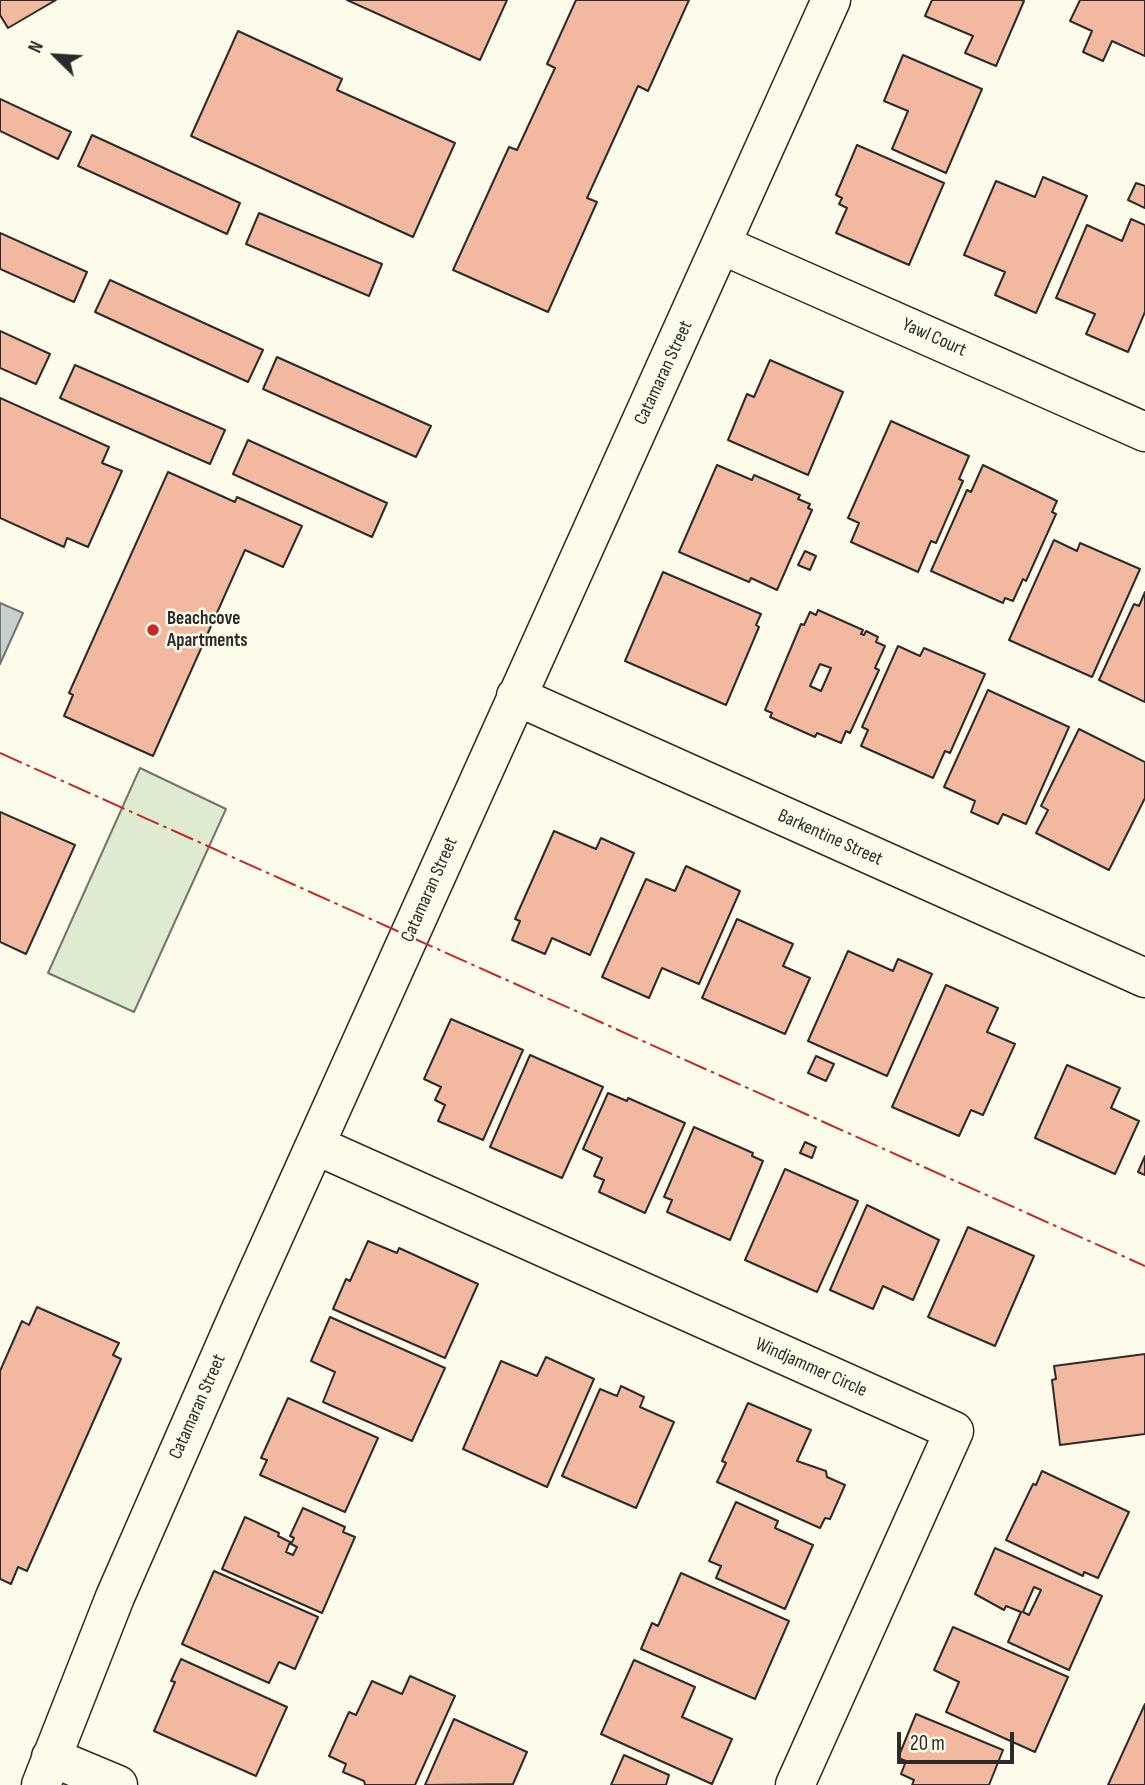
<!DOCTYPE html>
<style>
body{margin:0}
#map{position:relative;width:1145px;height:1785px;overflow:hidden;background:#fdfbea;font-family:"Sofia Sans Condensed",sans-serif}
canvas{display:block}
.north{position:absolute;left:21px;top:21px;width:70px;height:70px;-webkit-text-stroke:5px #fdfbea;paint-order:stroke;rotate:294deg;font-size:19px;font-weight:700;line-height:28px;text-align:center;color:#2b2b2b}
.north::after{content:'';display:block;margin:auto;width:24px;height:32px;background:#2b2b2b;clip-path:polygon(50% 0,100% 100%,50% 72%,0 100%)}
.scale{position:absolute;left:897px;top:1732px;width:117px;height:32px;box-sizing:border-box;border:4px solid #2b2b2b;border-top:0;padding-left:9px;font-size:21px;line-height:24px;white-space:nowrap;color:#2b2b2b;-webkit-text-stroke:5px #fdfbea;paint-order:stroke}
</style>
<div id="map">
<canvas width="1145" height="1785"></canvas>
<div class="north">N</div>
<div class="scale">20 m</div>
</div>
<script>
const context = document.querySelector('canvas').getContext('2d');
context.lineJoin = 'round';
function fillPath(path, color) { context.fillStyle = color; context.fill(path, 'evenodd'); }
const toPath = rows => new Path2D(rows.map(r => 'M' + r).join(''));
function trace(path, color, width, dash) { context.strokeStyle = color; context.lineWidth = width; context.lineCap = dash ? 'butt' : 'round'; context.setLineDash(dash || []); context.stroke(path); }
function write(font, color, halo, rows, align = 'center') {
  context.font = font + ' "Sofia Sans Condensed",sans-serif'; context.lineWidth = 5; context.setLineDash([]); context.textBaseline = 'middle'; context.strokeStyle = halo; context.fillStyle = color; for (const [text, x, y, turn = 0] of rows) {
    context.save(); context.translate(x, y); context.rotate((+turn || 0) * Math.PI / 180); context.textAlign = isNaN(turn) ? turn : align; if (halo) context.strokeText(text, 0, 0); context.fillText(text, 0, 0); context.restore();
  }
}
const green = toPath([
 [140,768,226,809,134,1012,48,973,140,768]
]);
const water = toPath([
 [0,603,23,613,0,664,0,603]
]);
const building = toPath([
 [0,0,56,0,8,28,0,15,0,0],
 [347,0,507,0,480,60,347,0],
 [576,0,689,0,648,91,638,86,587,198,597,202,548,312,453,270,509,147,517,150,555,68,547,64,576,0],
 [932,0,1021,0,1024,1,996,66,965,53,973,36,925,16,932,0],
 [1080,0,1145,0,1145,56,1112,41,1103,61,1083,52,1092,31,1070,21,1080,0],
 [238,31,342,79,337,90,455,143,413,237,191,136,238,31],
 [903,55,982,89,946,173,892,149,908,111,884,101,903,55],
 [0,99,71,132,58,159,0,131,0,99],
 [92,135,240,203,227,234,78,166,92,135],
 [857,145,944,183,909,265,836,233,847,208,839,204,842,198,836,195,857,145],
 [1043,177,1087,196,1036,313,995,295,1005,272,964,255,996,181,1035,197,1043,177],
 [1136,183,1145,186,1145,208,1128,200,1136,183],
 [259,213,382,264,369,296,246,244,259,213],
 [1131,219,1145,225,1145,312,1128,352,1086,334,1095,314,1056,298,1087,225,1122,241,1131,219],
 [0,233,87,272,74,302,0,269,0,233],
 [110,280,263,350,248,382,95,312,110,280],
 [0,331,50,354,36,384,0,368,0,331],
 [277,357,431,426,416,457,263,389,277,357],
 [770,360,843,392,808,475,728,440,747,394,754,397,770,360],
 [75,365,225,430,210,464,60,398,75,365],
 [0,398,109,447,102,463,122,471,88,547,67,538,64,547,0,518,0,398],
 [891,421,969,456,959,479,963,481,936,543,931,541,918,572,851,542,859,523,848,518,891,421],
 [248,440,387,503,372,537,233,474,248,440],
 [717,465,752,480,754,475,800,495,798,499,810,504,808,508,812,510,777,590,751,578,749,582,679,552,717,465],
 [983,465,1057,501,1052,512,1056,514,1026,581,1023,579,1013,601,1005,598,1003,603,931,571,967,490,971,492,983,465],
 [168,472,235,502,237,497,302,526,283,567,245,550,153,756,64,716,73,695,69,693,168,472],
 [1054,540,1077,551,1080,543,1140,569,1092,677,1009,640,1054,540],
 [805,551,816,556,810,570,798,565,805,551],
 [663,572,761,614,756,625,759,627,726,705,625,661,663,572],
 [1145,592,1145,702,1099,680,1134,604,1139,606,1145,592],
 [818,610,863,630,861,634,864,635,866,631,878,637,876,642,885,646,875,668,879,670,850,733,846,731,841,743,817,733,815,737,770,717,772,713,765,710,801,624,804,625,810,612,816,615,818,610],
 [820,664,831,668,821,691,810,686,820,664],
 [898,646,920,656,924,648,985,674,950,753,945,751,933,778,861,746,868,730,862,727,898,646],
 [988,690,1069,727,1026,824,1003,814,998,824,971,812,975,801,944,787,988,690],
 [1079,729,1145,762,1145,798,1109,870,1036,833,1048,810,1041,806,1079,729],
 [0,812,75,845,26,954,0,942,0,812],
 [554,831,596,849,601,838,634,853,590,955,552,938,545,954,512,940,520,921,515,919,554,831],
 [686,866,740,891,699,984,662,968,649,998,602,977,646,879,675,891,686,866],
 [737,919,793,944,783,966,810,978,785,1034,702,998,737,919],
 [848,951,893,971,898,959,932,974,887,1076,808,1041,848,951],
 [946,985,998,1008,987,1032,1015,1044,983,1115,971,1110,959,1136,892,1107,946,985],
 [451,1019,523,1050,483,1140,438,1121,445,1105,435,1100,441,1087,424,1079,451,1019],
 [530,1055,603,1087,562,1178,490,1147,530,1055],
 [816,1056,834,1064,826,1081,808,1073,816,1056],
 [1067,1065,1120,1088,1111,1108,1139,1121,1115,1174,1035,1138,1067,1065],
 [608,1093,627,1101,628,1098,685,1123,645,1213,599,1192,604,1180,594,1176,602,1158,583,1149,608,1093],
 [694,1127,753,1153,752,1156,763,1161,730,1240,667,1212,672,1200,664,1197,694,1127],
 [805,1142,816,1147,812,1158,800,1153,805,1142],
 [1145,1156,1145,1175,1138,1172,1145,1156],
 [785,1169,858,1201,817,1292,745,1260,785,1169],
 [867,1205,939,1240,913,1300,883,1286,873,1309,830,1290,867,1205],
 [968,1227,1034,1256,995,1346,928,1317,968,1227],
 [368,1241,397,1253,399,1248,478,1284,445,1358,333,1309,346,1279,350,1281,368,1241],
 [37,1307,119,1343,113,1355,121,1359,27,1571,18,1567,11,1584,0,1579,0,1371,22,1321,29,1325,37,1307],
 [330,1317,445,1368,412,1441,323,1402,335,1372,311,1361,330,1317],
 [1145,1354,1145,1434,1060,1445,1052,1380,1056,1379,1054,1366,1145,1354],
 [546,1357,594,1379,547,1487,463,1449,501,1361,537,1376,546,1357],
 [621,1386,644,1397,640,1407,674,1422,636,1508,562,1476,600,1389,617,1396,621,1386],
 [288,1398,378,1438,345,1512,260,1475,267,1460,261,1458,288,1398],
 [748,1403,811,1430,797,1461,826,1471,827,1477,845,1485,830,1519,825,1518,820,1528,717,1482,726,1463,722,1461,748,1403],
 [1042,1471,1129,1512,1098,1578,1084,1572,1083,1576,1006,1540,1033,1484,1036,1485,1042,1471],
 [736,1502,778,1521,775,1528,813,1545,785,1609,716,1578,721,1566,709,1561,736,1502],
 [303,1508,345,1527,343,1532,355,1537,322,1613,222,1569,245,1517,279,1533,278,1536,290,1542,286,1552,293,1555,297,1547,291,1544,294,1538,290,1536,303,1508],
 [995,1548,1102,1596,1069,1670,1008,1642,1021,1612,1006,1606,1004,1610,975,1594,995,1548],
 [1034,1587,1041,1590,1029,1615,1023,1612,1034,1587],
 [214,1571,318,1617,295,1669,279,1662,269,1683,182,1644,214,1571],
 [681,1573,789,1621,755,1699,641,1649,652,1623,658,1626,681,1573],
 [953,1627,1068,1677,1035,1752,946,1712,959,1682,934,1670,953,1627],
 [181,1659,287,1707,256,1776,154,1731,175,1682,171,1681,181,1659],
 [634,1660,695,1687,682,1717,732,1739,712,1784,601,1734,634,1660],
 [410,1676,455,1696,415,1785,365,1785,364,1781,343,1772,346,1764,329,1756,349,1712,356,1715,372,1681,402,1694,410,1676],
 [1145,1704,1145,1785,1108,1785,1145,1704],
 [916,1714,1003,1750,989,1785,912,1785,914,1780,901,1774,906,1761,898,1758,916,1714],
 [454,1719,527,1752,513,1784,425,1785,454,1719],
 [624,1755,669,1775,666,1785,611,1785,624,1755]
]);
const minor = toPath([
 [722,245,1145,432],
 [516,696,1145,978],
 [315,1145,954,1431,795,1785],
 [51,1757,118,1785],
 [41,1785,115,1597,242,1307,831,0]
]);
const power = toPath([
 [0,753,1145,1266]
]);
const markers = [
 [153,630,7,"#c62828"]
];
const streetNames = [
 ["Yawl Court",934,338,24],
 ["Catamaran Street",664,373,-65],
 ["Barkentine Street",830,838,24],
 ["Catamaran Street",430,890,-66],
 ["Windjammer Circle",811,1368,24],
 ["Catamaran Street",198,1407,-66]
];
const poiNames = [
 ["Beachcove",167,619],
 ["Apartments",167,641]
];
fillPath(green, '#deebd1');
trace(green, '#74746e', 2);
fillPath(water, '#c7d0d0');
trace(water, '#74746e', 2);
fillPath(building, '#f2b8a0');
trace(building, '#2b2b2b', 2);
trace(minor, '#2b2b2b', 41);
trace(minor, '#fdfbea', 38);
trace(power, '#c62828', 2, [24, 5, 3.5, 5]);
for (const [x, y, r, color] of markers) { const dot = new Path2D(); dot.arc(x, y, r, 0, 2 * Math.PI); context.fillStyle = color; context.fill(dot); trace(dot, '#fdfbea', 2.5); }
write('19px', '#2b2b2b', '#fdfbea', streetNames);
write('bold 19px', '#2b2b2b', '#fdfbea', poiNames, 'left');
</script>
